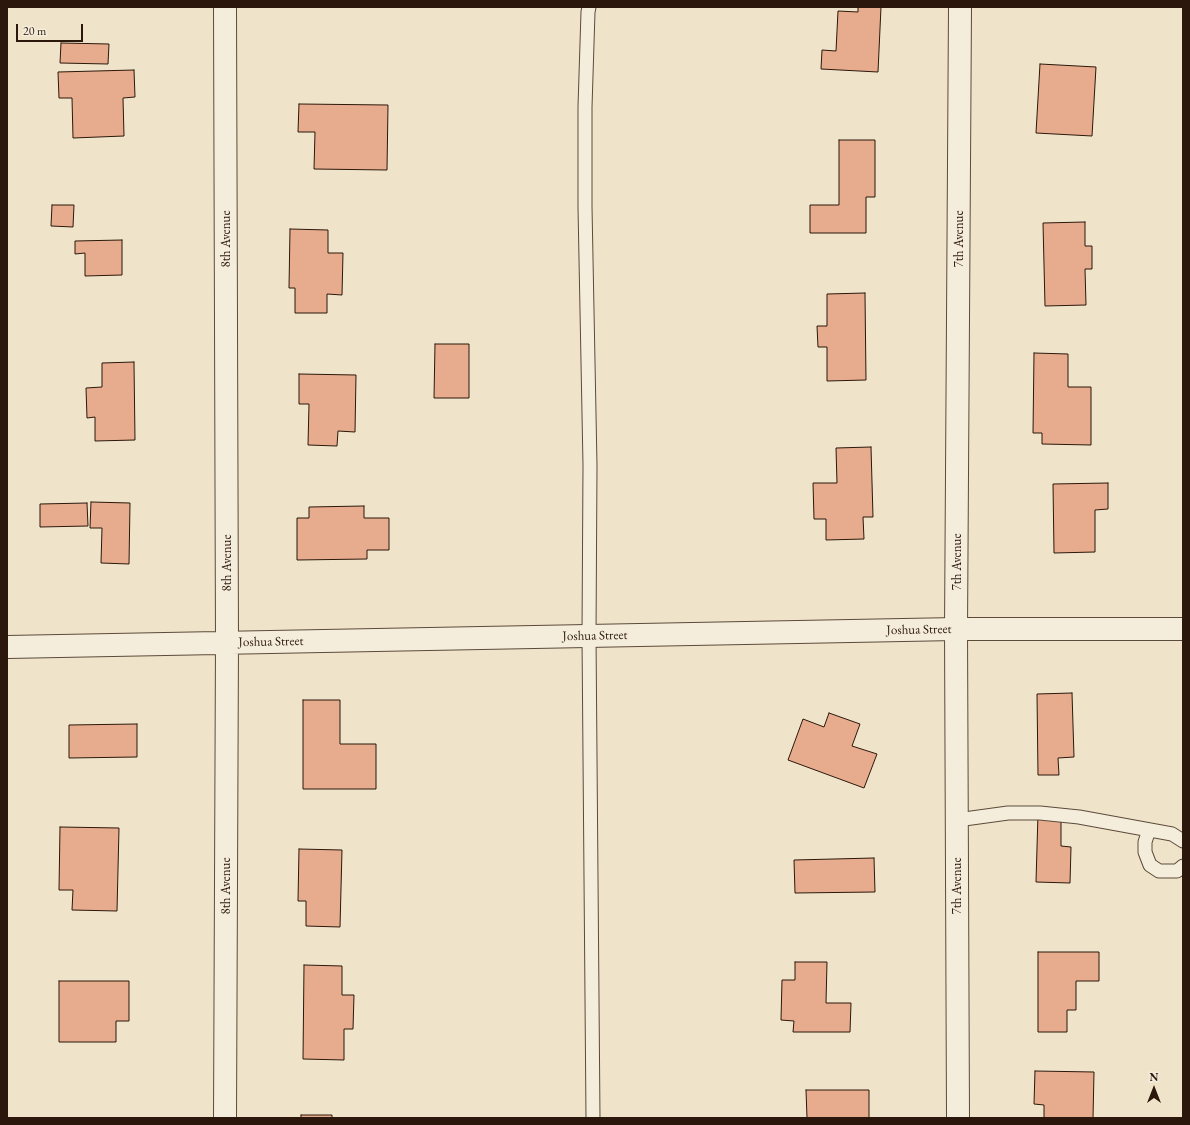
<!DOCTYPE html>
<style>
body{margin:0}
#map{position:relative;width:1190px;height:1125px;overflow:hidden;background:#efe4c9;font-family:"EB Garamond",serif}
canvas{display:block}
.frame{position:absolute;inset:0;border:8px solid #2b170b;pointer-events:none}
.north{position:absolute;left:1134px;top:1069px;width:40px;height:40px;-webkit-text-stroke:3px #f5eddc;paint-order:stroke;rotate:0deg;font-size:11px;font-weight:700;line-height:16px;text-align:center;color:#2b170b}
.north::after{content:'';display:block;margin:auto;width:14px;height:18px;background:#2b170b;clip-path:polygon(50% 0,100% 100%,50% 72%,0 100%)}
.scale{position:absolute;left:16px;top:24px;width:67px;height:18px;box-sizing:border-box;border:2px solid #2b170b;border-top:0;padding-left:5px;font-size:12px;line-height:14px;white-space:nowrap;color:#2b170b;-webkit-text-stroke:3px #f5eddc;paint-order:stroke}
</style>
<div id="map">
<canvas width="1190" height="1125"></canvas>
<div class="frame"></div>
<div class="north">N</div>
<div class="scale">20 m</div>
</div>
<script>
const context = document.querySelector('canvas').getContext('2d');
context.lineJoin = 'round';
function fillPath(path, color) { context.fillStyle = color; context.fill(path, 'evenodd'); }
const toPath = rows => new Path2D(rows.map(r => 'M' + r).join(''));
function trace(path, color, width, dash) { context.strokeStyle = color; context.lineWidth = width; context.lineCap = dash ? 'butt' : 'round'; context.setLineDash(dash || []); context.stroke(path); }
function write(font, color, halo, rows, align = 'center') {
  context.font = font + ' "EB Garamond",serif'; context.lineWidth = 3.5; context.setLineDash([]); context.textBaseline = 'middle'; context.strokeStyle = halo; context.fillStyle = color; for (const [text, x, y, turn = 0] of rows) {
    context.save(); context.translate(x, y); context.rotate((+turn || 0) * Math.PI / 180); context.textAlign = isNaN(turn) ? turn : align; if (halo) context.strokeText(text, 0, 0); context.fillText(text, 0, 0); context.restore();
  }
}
const building = toPath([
 [858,7,881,7,878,72,821,69,822,50,836,51,838,11,858,12,858,7],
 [61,43,109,44,108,64,60,63,61,43],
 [1040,64,1096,67,1092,136,1036,133,1040,64],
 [134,70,135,97,123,98,124,136,73,138,72,98,59,98,58,72,134,70],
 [299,104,388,105,387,170,314,169,315,132,298,132,299,104],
 [839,140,875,140,875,197,866,197,866,233,810,233,810,205,839,205,839,140],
 [52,205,74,205,73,227,51,226,52,205],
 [1085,222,1085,246,1092,246,1092,269,1085,269,1086,305,1045,306,1043,223,1085,222],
 [290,229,328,230,328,253,343,253,342,295,327,294,327,313,295,313,295,288,289,288,290,229],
 [122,240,122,275,85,276,85,253,75,254,75,241,122,240],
 [865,293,866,380,827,381,827,347,818,347,817,326,827,326,827,294,865,293],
 [435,344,469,344,469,398,434,398,435,344],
 [1034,353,1068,354,1068,387,1091,387,1091,445,1042,444,1042,433,1033,433,1034,353],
 [134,362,135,440,95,441,95,417,87,418,86,388,102,387,102,363,134,362],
 [299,374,356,375,355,432,338,431,337,446,308,445,309,404,299,404,299,374],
 [871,447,873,517,863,517,864,539,826,540,826,519,814,519,813,483,837,483,836,448,871,447],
 [1108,483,1108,509,1095,510,1095,552,1054,553,1053,484,1108,483],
 [91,502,130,503,129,564,101,563,102,528,90,528,91,502],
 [87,503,88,526,40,527,40,504,87,503],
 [364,506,364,518,389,518,389,550,367,550,367,559,297,560,297,518,309,518,309,507,364,506],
 [1072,693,1074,757,1058,758,1059,775,1038,775,1037,694,1072,693],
 [303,700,340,700,340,744,376,744,376,789,303,789,303,700],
 [829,713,860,724,852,746,877,754,864,788,788,760,803,719,824,727,829,713],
 [137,724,137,757,69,758,69,725,137,724],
 [1038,814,1061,814,1061,846,1071,847,1070,883,1036,882,1038,814],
 [60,827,119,828,117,911,72,910,73,890,59,890,60,827],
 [299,849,342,850,340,927,306,926,306,901,298,901,299,849],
 [874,858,875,892,795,893,794,860,874,858],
 [1038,952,1099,952,1099,981,1076,981,1076,1010,1067,1010,1067,1032,1038,1032,1038,952],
 [795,962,827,962,826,1003,851,1003,850,1032,793,1032,794,1021,781,1020,782,980,795,980,795,962],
 [304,965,342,966,342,995,354,995,353,1029,344,1029,344,1060,303,1059,304,965],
 [59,981,129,981,129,1021,116,1021,116,1042,59,1042,59,981],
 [1035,1071,1094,1072,1093,1118,1044,1118,1044,1105,1034,1104,1035,1071],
 [806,1090,869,1090,869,1118,807,1118,806,1090],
 [301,1115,332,1115,332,1118,301,1118,301,1115]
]);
const service = toPath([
 [589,7,588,12,585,107,585,207,590,465,589,636,593,1118],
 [957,820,1008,813,1040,813,1079,817,1172,834,1183,841],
 [1149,830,1145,842,1145,852,1150,865,1159,871,1177,871,1183,866]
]);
const minor = toPath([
 [7,647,956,629,1183,629],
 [225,1118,227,643,225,7]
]);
const tertiary = toPath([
 [958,1118,956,629,960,7]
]);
const streetNames = [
 ["8th Avenue",226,239,-90],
 ["7th Avenue",959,239,-90],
 ["7th Avenue",957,562,-90],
 ["8th Avenue",227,563,-90],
 ["Joshua Street",919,630,-1],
 ["Joshua Street",595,636,-1],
 ["Joshua Street",271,642,-1],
 ["8th Avenue",226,886,-90],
 ["7th Avenue",957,886,-90]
];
fillPath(building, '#e7ac8d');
trace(building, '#2b170b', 1);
trace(service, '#5c4a3a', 15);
trace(minor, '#5c4a3a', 24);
trace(tertiary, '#5c4a3a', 24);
trace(service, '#f5eddc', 13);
trace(minor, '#f5eddc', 22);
trace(tertiary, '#f5eddc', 22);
write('13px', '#2b170b', '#f5eddc', streetNames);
</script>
